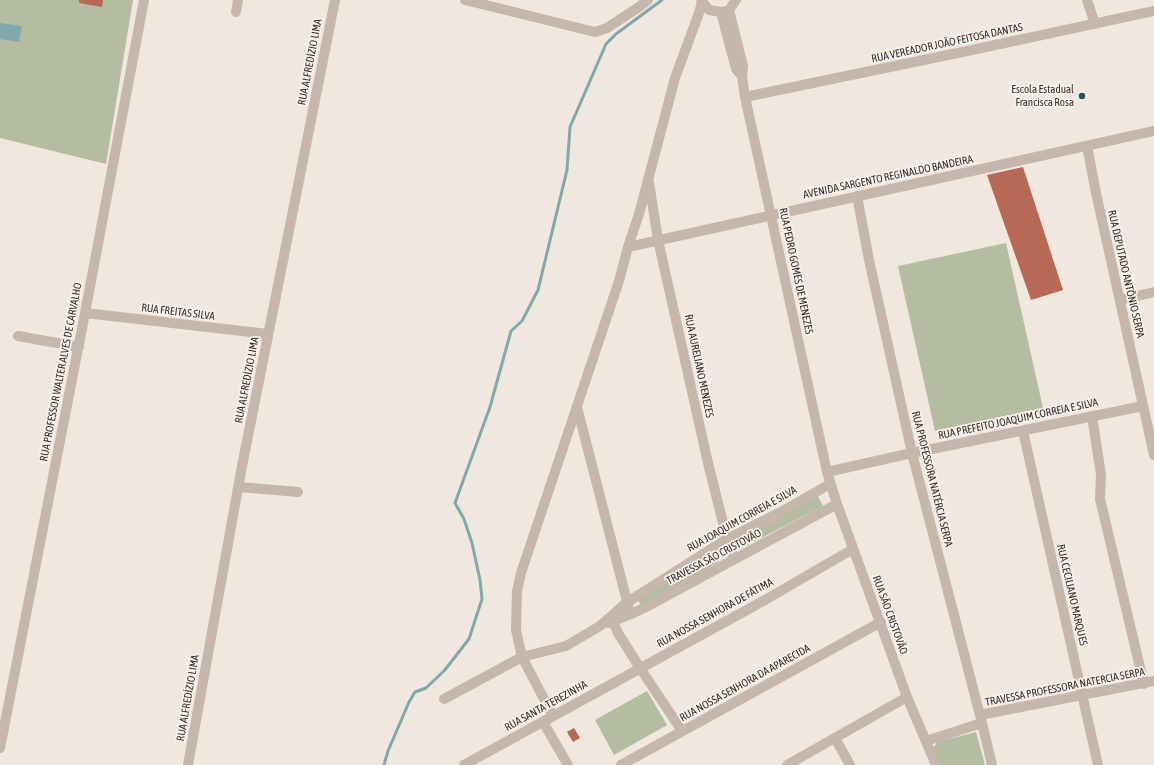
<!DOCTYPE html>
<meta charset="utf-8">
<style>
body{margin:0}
canvas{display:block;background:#f0e7df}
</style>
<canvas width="1154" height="765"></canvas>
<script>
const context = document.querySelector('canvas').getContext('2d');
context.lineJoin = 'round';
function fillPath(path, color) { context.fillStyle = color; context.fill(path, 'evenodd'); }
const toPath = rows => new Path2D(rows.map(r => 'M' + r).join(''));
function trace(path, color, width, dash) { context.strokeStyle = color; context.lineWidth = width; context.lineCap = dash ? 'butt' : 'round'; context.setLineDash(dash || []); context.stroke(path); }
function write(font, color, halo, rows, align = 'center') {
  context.font = font + ' "Asap Condensed",sans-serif'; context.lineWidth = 3.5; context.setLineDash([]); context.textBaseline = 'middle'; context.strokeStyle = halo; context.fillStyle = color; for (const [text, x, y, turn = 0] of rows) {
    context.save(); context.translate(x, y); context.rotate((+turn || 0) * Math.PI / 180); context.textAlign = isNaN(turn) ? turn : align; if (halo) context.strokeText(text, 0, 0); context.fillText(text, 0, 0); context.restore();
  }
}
const green = toPath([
 [0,0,133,0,106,164,0,138],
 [1006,243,1043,408,935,431,898,266],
 [817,495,823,506,742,548,736,537],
 [712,553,718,562,642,607,637,598],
 [647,691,667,725,614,755,595,720],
 [976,732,985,765,938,765,932,751,934,747,937,742]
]);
const water = toPath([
 [0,23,22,26,19,42,0,39]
]);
const stream = toPath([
 [384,765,388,751,409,702,415,692,426,688,444,671,469,639,482,599,480,580,472,543,464,519,455,503,490,407,511,331,522,321,538,290,567,170,570,127,606,44,616,34,662,0]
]);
const building = toPath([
 [79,0,103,0,102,7,79,3],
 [1023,167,1063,290,1031,300,987,175],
 [574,728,580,738,573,742,567,732]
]);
const minor = toPath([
 [465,0,595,32,607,28,639,7,648,0],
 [701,0,709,10,721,12,729,10,736,0],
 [1087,0,1095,24],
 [729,10,743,66,742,76,745,97,827,472,837,504,907,697,936,765],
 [236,12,238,0],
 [721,12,736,69,742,76],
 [745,97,972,50,1154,11],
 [1087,146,1096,193,1154,455],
 [649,182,658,240,708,463,727,539,734,559],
 [857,196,869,260,912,453,982,723,992,765],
 [628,247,1154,131],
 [1120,300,1154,292],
 [85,313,268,334],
 [18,336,79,347],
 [577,407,629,609],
 [1092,416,1101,475,1100,499,1144,684],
 [1023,431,1098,765],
 [827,472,912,453,1143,406],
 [239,487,298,492],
 [611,617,618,633,640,668,682,731],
 [608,623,631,614,644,608,837,504],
 [444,699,522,657,566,646,600,626,626,603,727,539,779,513,830,484],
 [980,715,1154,681],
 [553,716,522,657,516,630,517,591,521,573,619,281,628,247,639,214,675,78,699,13,702,2],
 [543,722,568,765],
 [835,738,850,765],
 [926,741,982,723],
 [0,748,85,313,144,0],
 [188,765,242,466,335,0],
 [464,765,765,600,853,549],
 [621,765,881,622],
 [787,765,907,697]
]);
const markers = [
 [1082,96,4,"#245152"]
];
const streetNames = [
 ["RUA VEREADOR JOÃO FEITOSA DANTAS",947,43,-12],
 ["RUA ALFREDÍZIO LIMA",310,62,-79],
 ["AVENIDA SARGENTO REGINALDO BANDEIRA",888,177,-12],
 ["RUA PEDRO GOMES DE MENEZES",796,271,78],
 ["RUA DEPUTADO ANTÔNIO SERPA",1126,274,77],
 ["RUA FREITAS SILVA",178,312,7],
 ["RUA AURELIANO MENEZES",699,366,78],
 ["RUA PROFESSOR WALTER ALVES DE CARVALHO",61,372,-79],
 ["RUA ALFREDÍZIO LIMA",247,380,-79],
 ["RUA PREFEITO JOAQUIM CORREIA E SILVA",1018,419,-12],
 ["RUA PROFESSORA NATÉRCIA SERPA",932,479,76],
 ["RUA JOAQUIM CORREIA E SILVA",742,519,-29],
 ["TRAVESSA SÃO CRISTOVÃO",714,557,-28],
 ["RUA CECILIANO MARQUES",1072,595,77],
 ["RUA NOSSA SENHORA DE FÁTIMA",715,613,-29],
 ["RUA SÃO CRISTOVÃO",890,615,70],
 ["RUA NOSSA SENHORA DA APARECIDA",745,683,-29],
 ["TRAVESSA PROFESSORA NATERCIA SERPA",1065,687,-11],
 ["RUA ALFREDÍZIO LIMA",188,698,-80],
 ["RUA SANTA TEREZINHA",546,706,-29]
];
const poiNames = [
 ["Escola Estadual",1074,90],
 ["Francisca Rosa",1074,103]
];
fillPath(green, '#b4bda0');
fillPath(water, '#81a9a9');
trace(stream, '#81a9a9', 3);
fillPath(building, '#b76955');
trace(minor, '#c6b7ac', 10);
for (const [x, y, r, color] of markers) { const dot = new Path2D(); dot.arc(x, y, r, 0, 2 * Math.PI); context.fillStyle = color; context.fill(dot); trace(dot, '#f8f1eb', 1.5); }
write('11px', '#352d2a', '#f8f1eb', streetNames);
write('11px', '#352d2a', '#f8f1eb', poiNames, 'right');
</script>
